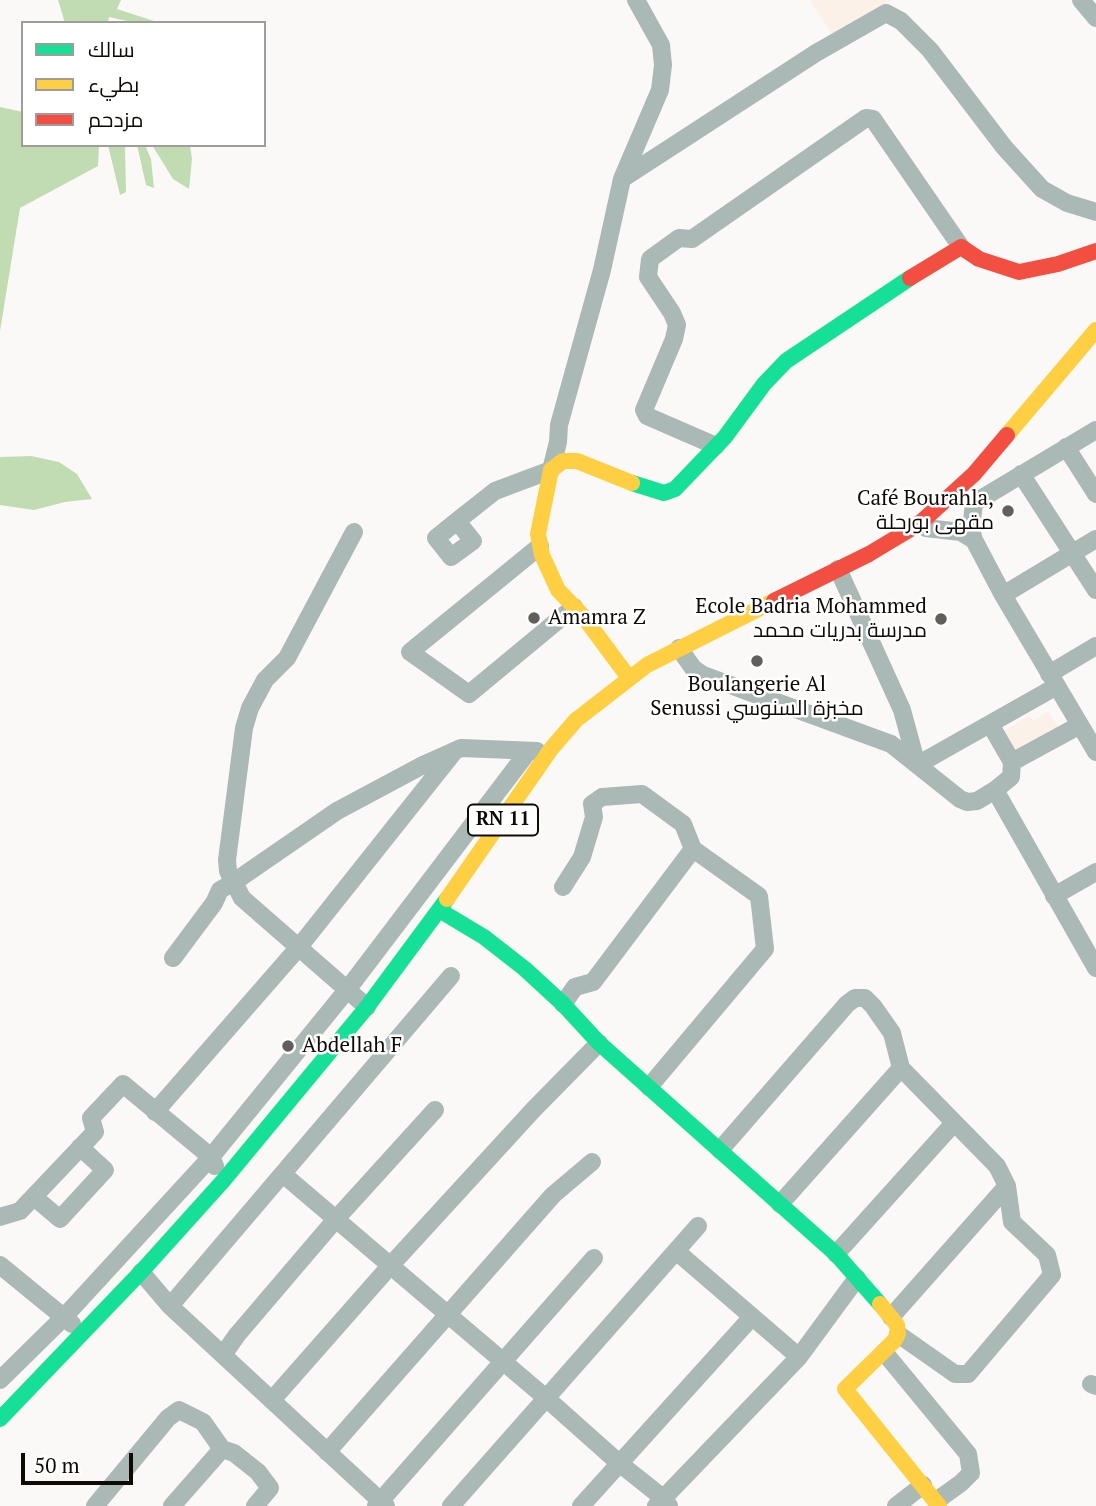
<!DOCTYPE html>
<meta charset="utf-8">
<style>
body{margin:0}
#map{position:relative;width:1096px;height:1506px;overflow:hidden;background:#fbf9f7;font-family:"PT Serif",Cairo,serif}
canvas{display:block}
.legend{position:absolute;left:21px;top:21px;width:245px;height:126px;box-sizing:border-box;background:#fff;border:2px solid #9f9d9b;margin:0;padding:9px 12px;list-style:none;font-size:21px;color:#100a05}
.legend li{display:flex;align-items:center;gap:14px;height:35px}
.legend b{width:35px;border:2px solid #9f9d9b}
.scale{position:absolute;left:21px;top:1453px;width:112px;height:32px;box-sizing:border-box;border:4px solid #100a05;border-top:0;padding-left:9px;font-size:21px;line-height:24px;white-space:nowrap;color:#100a05;-webkit-text-stroke:5px #fff;paint-order:stroke}
</style>
<div id="map">
<canvas width="1096" height="1506"></canvas>
<ul class="legend">
<li><b style="height:9px;background:#16e098"></b>سالك</li>
<li><b style="height:9px;background:#ffcf43"></b>بطيء</li>
<li><b style="height:9px;background:#f24e42"></b>مزدحم</li>
</ul>
<div class="scale">50 m</div>
</div>
<script>
const context = document.querySelector('canvas').getContext('2d');
context.lineJoin = 'round';
function fillPath(path, color) { context.fillStyle = color; context.fill(path, 'evenodd'); }
const toPath = rows => new Path2D(rows.map(r => 'M' + r).join(''));
function trace(path, color, width, dash) { context.strokeStyle = color; context.lineWidth = width; context.lineCap = dash ? 'butt' : 'round'; context.setLineDash(dash || []); context.stroke(path); }
function write(font, color, halo, rows, align = 'center') {
  context.font = font + ' "PT Serif",Cairo,serif'; context.lineWidth = 5; context.setLineDash([]); context.textBaseline = 'middle'; context.strokeStyle = halo; context.fillStyle = color; for (const [text, x, y, turn = 0] of rows) {
    context.save(); context.translate(x, y); context.rotate((+turn || 0) * Math.PI / 180); context.textAlign = isNaN(turn) ? turn : align; if (halo) context.strokeText(text, 0, 0); context.fillText(text, 0, 0); context.restore();
  }
}
const built = toPath([
 [809,0,891,0,836,39],
 [1048,711,1059,728,1018,754,1004,731,1029,715,1033,721]
]);
const forest = toPath([
 [58,0,121,0,117,9,160,23,136,23,109,17,108,23,65,23],
 [0,107,23,112,23,145,99,145,98,166,20,208,0,331],
 [108,145,125,145,126,192,120,195],
 [137,145,145,145,151,159,154,188,146,185],
 [152,145,190,145,192,159,189,189,173,179],
 [31,456,59,462,77,474,92,499,65,502,34,510,0,505,0,457]
]);
const street = toPath([
 [1081,0,1096,18],
 [622,179,816,53,886,13,901,21,930,50,1004,147,1042,189,1067,203,1096,212],
 [1096,430,974,503,971,529,974,540,1003,595,1096,752],
 [716,446,647,416,644,410,674,339,677,325,672,313,648,277,650,259,679,238,692,239,866,118,873,119,961,247],
 [1066,447,1096,494],
 [1021,474,1096,590],
 [457,521,473,541,451,557,436,538,457,521,495,491,551,470,558,442,559,425,602,270,622,179,660,90,663,65,661,45,636,0],
 [919,524,926,528,961,532,974,540],
 [354,532,287,658,265,680,250,708,244,728,227,860,228,871,242,898,367,1007],
 [540,546,410,652,469,694,574,607],
 [838,569,902,710,917,765,1057,686],
 [1003,595,1096,539],
 [679,648,693,668,703,675,891,744,960,799,967,802,977,801,995,790,1096,968],
 [1049,674,1096,646],
 [990,724,1012,762,1080,725],
 [995,790,1011,777,1012,762],
 [1054,896,1096,872],
 [173,958,214,903,220,890,234,882,337,811,423,765,461,748,537,751],
 [563,1004,575,987,593,982,693,849,683,824,642,794,602,797,592,804,594,817,582,857,563,887],
 [649,1087,765,949,759,896,693,849],
 [155,1112,299,947,454,752],
 [720,1150,847,1004,855,998,865,998,873,1006,892,1033,901,1068,997,1166,1007,1186,1012,1222,1047,1255,1052,1275,968,1374,955,1374,898,1334],
 [284,1175,546,1398,619,1463,663,1498,669,1506],
 [34,1197,60,1219,105,1170,80,1147],
 [780,1204,901,1068],
 [0,1217,20,1211,95,1132,91,1118,123,1084,211,1157,215,1166],
 [676,1251,799,1357],
 [836,1254,954,1123],
 [0,1265,72,1324],
 [141,1272,170,1306,386,1506],
 [170,1306,451,976],
 [891,1317,1007,1186],
 [884,1352,968,1454,971,1473,961,1483,936,1501],
 [223,1355,237,1335,336,1219,435,1110],
 [0,1380,64,1317,211,1157,347,990,527,753],
 [1091,1384,1096,1386],
 [272,1400,390,1266,534,1109,599,1043],
 [327,1452,553,1195,592,1162],
 [95,1506,168,1418,179,1410,203,1422,222,1449,234,1453,258,1472,270,1488,255,1506],
 [172,1506,222,1449],
 [376,1506,594,1258],
 [451,1506,698,1226],
 [581,1506,751,1318],
 [656,1506,799,1357,857,1278],
 [896,1506,923,1485]
]);
const fast = toPath([
 [632,483,664,493,675,489,725,437,764,384,786,361,910,278],
 [439,910,484,937,525,969,563,1004,599,1043,836,1254,880,1304],
 [0,1419,141,1272,223,1181,367,1007,447,899]
]);
const slow = toPath([
 [1007,435,1096,330],
 [629,678,583,616,558,590,542,555,538,534,551,470,563,461,577,461,632,483],
 [447,899,551,749,576,720,647,665,774,601],
 [880,1304,897,1325,898,1334,894,1341,845,1389,939,1506]
]);
const jam = toPath([
 [910,278,961,247,979,259,1019,272,1058,264,1096,251],
 [774,601,869,554,919,524,974,474,1007,435]
]);
const markers = [
 [1008,511,7,"#625e5a"],
 [534,618,7,"#625e5a"],
 [941,619,7,"#625e5a"],
 [757,661,7,"#625e5a"],
 [288,1046,7,"#625e5a"]
];
const shields = [
 [503,820,70]
];
const shieldNames = [
 ["RN 11",503,820]
];
const poiNames = [
 ["Café Bourahla,",994,499],
 ["مقهى بورحلة",994,523],
 ["Ecole Badria Mohammed",927,607],
 ["مدرسة بدريات محمد",927,631],
 ["Amamra Z",548,618,"left"],
 ["Boulangerie Al",757,685,"center"],
 ["Senussi مخبزة السنوسي",757,709,"center"],
 ["Abdellah F",302,1046,"left"]
];
fillPath(built, '#fbf1e8');
fillPath(forest, '#c1dcb2');
trace(street, '#aab8b6', 18);
trace(fast, '#16e098', 16);
trace(slow, '#ffcf43', 16);
trace(jam, '#f24e42', 16);
for (const [x, y, r, color] of markers) { const dot = new Path2D(); dot.arc(x, y, r, 0, 2 * Math.PI); context.fillStyle = color; context.fill(dot); trace(dot, '#fff', 2.5); }
for (const [x, y, w] of shields) { const box = new Path2D(); box.roundRect(x - w / 2, y - 15.5, w, 31, 5); context.fillStyle = '#fff'; context.fill(box); trace(box, '#100a05', 2); }
write('bold 19px', '#100a05', null, shieldNames);
write('21px', '#100a05', '#fff', poiNames, 'right');
</script>
